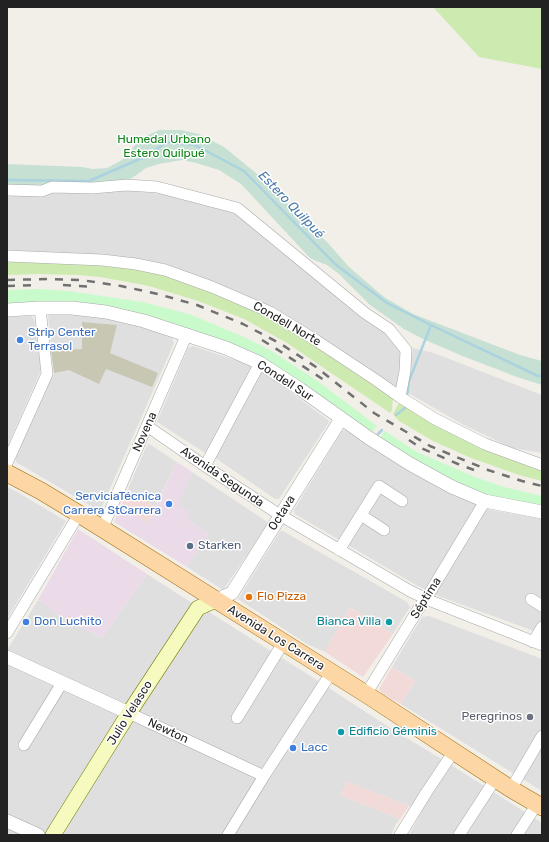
<!DOCTYPE html>
<meta charset="utf-8">
<style>
body{margin:0}
#map{position:relative;width:549px;height:842px;overflow:hidden;background:#f2efe9;font-family:Rubik,sans-serif}
canvas{display:block}
.frame{position:absolute;inset:0;border:8px solid #222;pointer-events:none}
</style>
<div id="map">
<canvas width="549" height="842"></canvas>
<div class="frame"></div>
</div>
<script>
const context = document.querySelector('canvas').getContext('2d');
context.lineJoin = 'round';
function fillPath(path, color) { context.fillStyle = color; context.fill(path, 'evenodd'); }
const toPath = rows => new Path2D(rows.map(r => 'M' + r).join(''));
function trace(path, color, width, dash) { context.strokeStyle = color; context.lineWidth = width; context.lineCap = dash ? 'butt' : 'round'; context.setLineDash(dash || []); context.stroke(path); }
function write(font, color, halo, rows, align = 'center') {
  context.font = font + ' Rubik,sans-serif'; context.lineWidth = 3; context.setLineDash([]); context.textBaseline = 'middle'; context.strokeStyle = halo; context.fillStyle = color; for (const [text, x, y, turn = 0] of rows) {
    context.save(); context.translate(x, y); context.rotate((+turn || 0) * Math.PI / 180); context.textAlign = isNaN(turn) ? turn : align; if (halo) context.strokeText(text, 0, 0); context.fillText(text, 0, 0); context.restore();
  }
}
const residential = toPath([
 [127,190,179,196,238,212,400,345,434,353,542,395,542,453,512,448,462,424,410,394,393,385,278,311,232,289,166,264,99,255,7,250,7,194,92,192],
 [60,312,99,316,140,326,172,337,174,343,101,509,96,509,16,462,15,455,54,373,48,315],
 [31,316,34,319,41,370,7,447,7,317],
 [193,346,250,365,265,373,328,420,329,422,279,499,275,499,217,459,202,451,157,422,188,348],
 [346,430,385,454,453,493,491,510,542,519,542,634,441,597,416,585,295,514,294,510,342,431],
 [149,444,177,462,155,507,128,489,146,447],
 [192,472,269,523,223,590,187,567,208,533,187,520,177,504],
 [7,487,17,492,66,521,7,619],
 [281,530,407,602,410,607,393,634,350,607,325,652,307,644,238,599],
 [147,574,192,603,209,612,312,677,398,733,440,758,542,823,542,835,409,835,422,811,348,782,340,795,400,819,396,824,391,835,7,835,7,647,9,647,38,600,53,609,52,612,102,638],
 [429,616,542,659,542,791,401,704,415,681,392,667,422,617]
]);
const commercial = toPath([
 [128,489,155,507,148,523,121,506],
 [350,607,393,634,363,677,325,652],
 [392,667,415,681,401,704,382,694,379,689],
 [348,782,409,806,400,819,340,795]
]);
const industrial = toPath([
 [177,462,192,472,178,504,183,507,191,513,187,520,208,533,187,567,114,522,121,506,148,523],
 [78,529,147,574,102,638,52,612,53,609,38,600]
]);
const construction = toPath([
 [82,322,117,325,110,353,158,373,152,387,106,369,99,384,69,370,54,373,51,351,82,349]
]);
const grass = toPath([
 [433,7,542,7,542,69,479,57],
 [7,261,89,261,154,271,247,306,290,329,377,384,393,399,392,410,390,413,287,343,244,319,198,301,149,286,100,277,77,275,38,274,7,275],
 [404,403,542,469,542,481,519,475,471,458,433,441,399,421,393,414,398,404]
]);
const wetland = toPath([
 [159,130,181,130,199,134,224,147,257,174,328,243,349,267,384,297,413,314,520,355,542,361,542,385,517,377,460,355,425,340,404,329,370,305,339,274,327,265,316,261,310,258,241,184,219,170,196,163,182,160,159,164,146,168,135,176,119,185,7,187,7,164,82,167,93,169,107,168,122,160,136,144,146,136]
]);
const park = toPath([
 [37,289,68,291,143,302,192,315,246,338,270,350,319,382,377,426,369,436,310,392,161,322,7,306,7,290],
 [385,431,417,452,475,477,504,487,542,496,542,507,492,499,461,487,377,441]
]);
const stream = toPath([
 [7,180,89,181,149,155,166,142,195,145,244,171,335,264,387,303,431,325,538,376,542,376],
 [407,396,409,381,431,325],
 [396,415,405,408,405,405],
 [378,434,382,430]
]);
const minor = toPath([
 [7,190,42,191,52,187,92,188,127,185,157,187,237,208,365,313,389,329,406,350,405,371,400,397],
 [7,256,102,260,136,264,165,270,212,287,270,312,317,341,376,380,400,397,435,419,485,444,542,465],
 [147,426,205,466,280,515,410,591,431,601,542,645],
 [7,463,47,374,40,308],
 [205,466,260,363],
 [361,515,384,530],
 [102,529,187,334],
 [339,550,379,486,402,501],
 [531,599,542,606],
 [7,633,79,514],
 [533,642,542,627],
 [366,694,419,608,426,599,485,501],
 [129,713,264,776],
 [237,718,283,643],
 [24,745,62,683],
 [511,789,542,736],
 [228,835,264,776,331,673],
 [400,835,426,793,454,751],
 [459,835,496,778],
 [517,835,537,804]
]);
const tertiary = toPath([
 [7,310,40,308,72,308,106,312,144,321,226,348,260,363,300,389,369,438,410,464,452,487,485,501,542,512],
 [216,600,232,593,341,419],
 [7,657,129,713],
 [7,821,38,835]
]);
const secondary = toPath([
 [53,835,129,713,198,608,216,600]
]);
const primary = toPath([
 [7,473,41,491,79,514,366,694,511,789,542,807]
]);
const rail = toPath([
 [7,280,49,279,81,280,121,286,158,294,197,305,243,324,281,344,316,367,374,413,403,430,430,446,488,470,522,481,542,486],
 [63,285,93,287],
 [7,286,35,285],
 [262,340,275,348,324,380],
 [409,440,421,448,458,464,474,470]
]);
const markers = [
 [20,340,4,"#3f7fe0"],
 [169,504,4,"#3f7fe0"],
 [190,546,4,"#5c6f8a"],
 [249,597,4,"#e8710a"],
 [26,622,4,"#3f7fe0"],
 [389,622,4,"#0f9aa8"],
 [530,717,4,"#6b7280"],
 [341,732,4,"#0f9aa8"],
 [293,748,4,"#3f7fe0"]
];
const parkNames = [
 ["Humedal Urbano",164,140],
 ["Estero Quilpué",164,154]
];
const streetNames = [
 ["Condell Norte",287,324,30],
 ["Condell Sur",285,381,33],
 ["Novena",145,432,-66],
 ["Avenida Segunda",222,477,34],
 ["Octava",282,513,-58],
 ["Séptima",426,598,-58],
 ["Avenida Los Carrera",276,638,32],
 ["Julio Velasco",130,713,-58],
 ["Newton",168,731,25]
];
const shopNames = [
 ["Strip Center",28,333],
 ["Terrasol",28,347],
 ["ServiciaTécnica",161,497,"right"],
 ["Carrera StCarrera",161,511,"right"],
 ["Don Luchito",34,622],
 ["Lacc",301,748]
];
const serviceNames = [
 ["Starken",198,546]
];
const foodNames = [
 ["Flo Pizza",257,597]
];
const cultureNames = [
 ["Bianca Villa",381,622],
 ["Edificio Géminis",349,732,"left"]
];
const worshipNames = [
 ["Peregrinos",522,717]
];
const waterNames = [
 ["Estero Quilpué",291,205,46]
];
fillPath(residential, '#e0dfdf');
fillPath(commercial, '#f2dad9');
fillPath(industrial, '#ebdbe8');
fillPath(construction, '#c7c7b4');
fillPath(grass, '#cdebb0');
fillPath(wetland, '#c6e0d4');
fillPath(park, '#c8facc');
trace(stream, '#aad3df', 2.5);
trace(minor, '#a9a9a9', 12);
trace(tertiary, '#a9a9a9', 14);
trace(secondary, '#707d05', 16);
trace(primary, '#a06b00', 18);
trace(minor, '#fff', 11);
trace(tertiary, '#fff', 13);
trace(secondary, '#f7fabf', 15);
trace(primary, '#fcd6a4', 17);
trace(rail, '#707070', 2.5, [8, 8]);
for (const [x, y, r, color] of markers) { const dot = new Path2D(); dot.arc(x, y, r, 0, 2 * Math.PI); context.fillStyle = color; context.fill(dot); trace(dot, '#fff', 1.5); }
write('12px', '#0c8416', '#fff', parkNames);
write('12px', '#222', '#fff', streetNames);
write('12px', '#366cbe', '#fff', shopNames, 'left');
write('12px', '#4e5e75', '#fff', serviceNames, 'left');
write('12px', '#c56008', '#fff', foodNames, 'left');
write('12px', '#0d838f', '#fff', cultureNames, 'right');
write('12px', '#5b616d', '#fff', worshipNames, 'right');
write('italic 13px', '#4a7aab', '#fff', waterNames);
</script>
